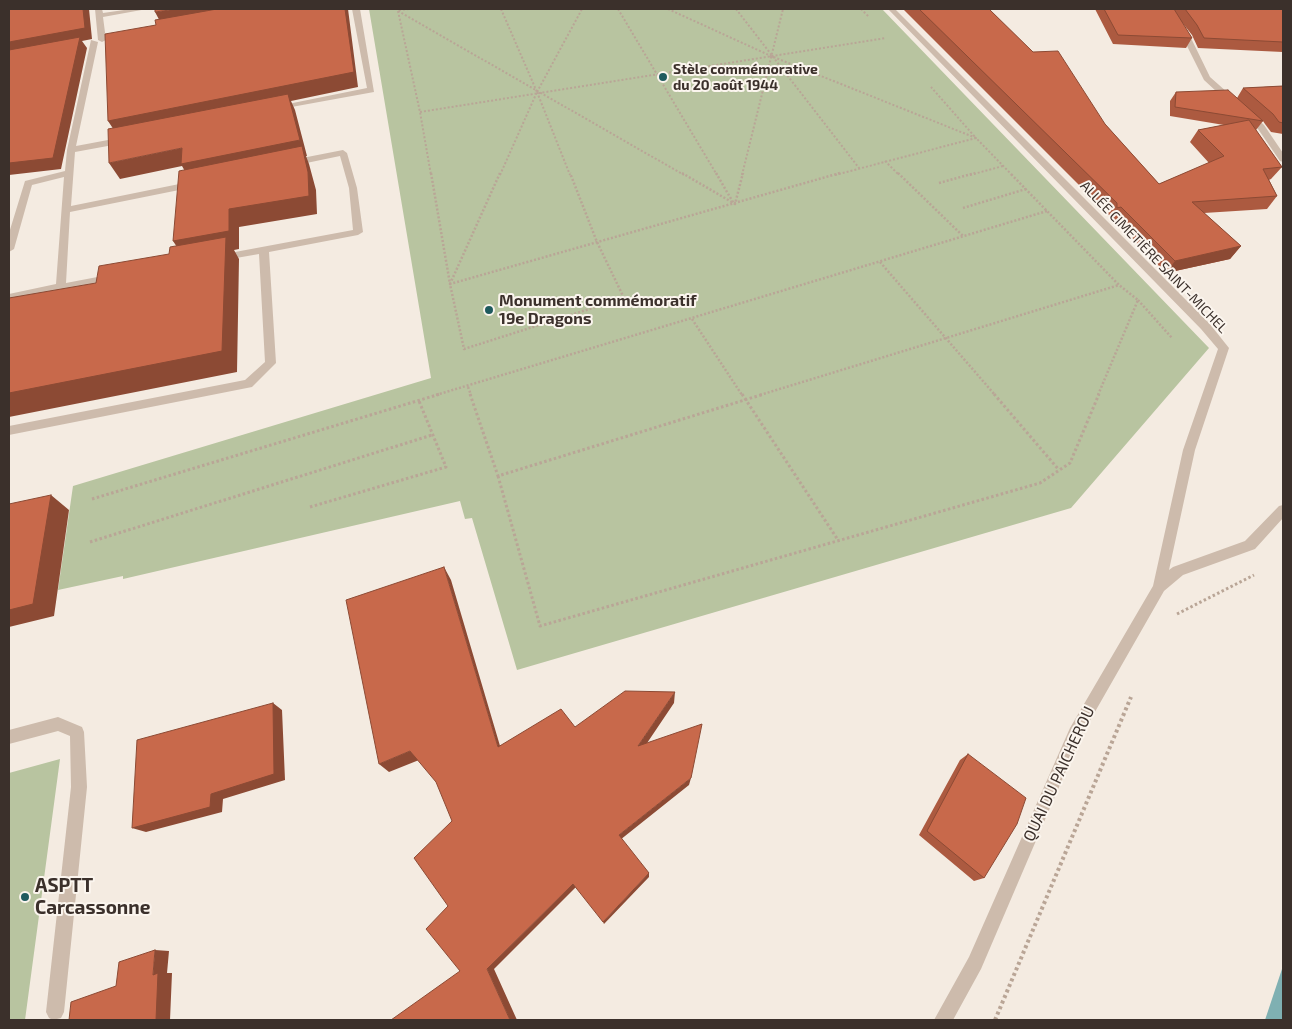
<!DOCTYPE html>
<meta charset="utf-8">
<style>
body{margin:0}
#map{position:relative;width:1292px;height:1029px;overflow:hidden;background:#f4ebe1;font-family:"Exo 2",sans-serif}
canvas{display:block}
.frame{position:absolute;inset:0;border:10px solid #3b302b;pointer-events:none}
</style>
<div id="map">
<canvas width="1292" height="1029"></canvas>
<div class="frame"></div>
</div>
<script>
const context = document.querySelector('canvas').getContext('2d');
context.lineJoin = 'round';
function fillPath(path, color) { context.fillStyle = color; context.fill(path, 'evenodd'); }
const toPath = rows => new Path2D(rows.map(r => 'M' + r).join(''));
function trace(path, color, width, dash) { context.strokeStyle = color; context.lineWidth = width; context.lineCap = dash ? 'butt' : 'round'; context.setLineDash(dash || []); context.stroke(path); }
function write(font, color, halo, rows, align = 'center') {
  context.font = font + ' "Exo 2",sans-serif'; context.lineWidth = 4; context.setLineDash([]); context.textBaseline = 'middle'; context.strokeStyle = halo; context.fillStyle = color; for (const [text, x, y, turn = 0] of rows) {
    context.save(); context.translate(x, y); context.rotate((+turn || 0) * Math.PI / 180); context.textAlign = isNaN(turn) ? turn : align; if (halo) context.strokeText(text, 0, 0); context.fillText(text, 0, 0); context.restore();
  }
}
const green = toPath([
 [369,9,882,9,1209,348,1071,508,517,670,472,518,465,519,460,501,123,579,123,576,58,590,73,486,431,378],
 [60,759,25,1020,9,1020,9,773]
]);
const water = toPath([
 [1283,966,1283,1020,1265,1020]
]);
const pathFar3 = toPath([
 [501,9,537,92],
 [618,9,717,175],
 [668,9,771,56,976,138,1012,175],
 [736,9,859,168],
 [861,9,869,17],
 [399,10,409,9],
 [398,11,420,112,431,175],
 [398,11,684,175],
 [537,92,570,175],
 [537,92,582,9],
 [420,112,886,38],
 [885,161,899,175],
 [500,175,537,92],
 [742,175,783,9],
 [835,175,976,138,931,87],
 [970,175,1003,166]
]);
const pathFar2 = toPath([
 [431,173,450,284,840,173],
 [500,173,450,284,464,349,624,298,597,242,570,173],
 [682,173,735,204,743,173],
 [716,173,734,204],
 [898,173,963,236],
 [939,183,975,173],
 [963,208,1026,189],
 [880,262,995,395],
 [1138,300,1172,338],
 [692,319,742,395],
 [468,387,471,395],
 [436,395,1047,211],
 [760,395,1119,285,1010,173],
 [1098,395,1138,300,1119,285]
]);
const pathFar1 = toPath([
 [470,394,498,476,764,394],
 [742,394,838,540],
 [994,394,1059,470],
 [498,476,540,626,1040,483,1070,463,1099,394],
 [92,499,440,394],
 [310,507,446,467,419,401],
 [90,542,432,435],
 [1177,614,1254,575]
]);
const path = toPath([
 [995,1020,1131,697]
]);
const minor = toPath([
 [95,9,102,9,103,13,131,9,147,9,103,17,106,40,102,42,98,40,95,9],
 [352,9,360,9,374,92,275,110,275,106,278,106,367,88,352,9],
 [888,9,895,9,1209,323,1229,348,1195,450,1169,570,1173,567,1245,541,1279,506,1283,505,1283,518,1255,549,1183,575,1164,591,1080,738,981,969,953,1020,934,1020,969,957,1070,728,1153,586,1183,450,1218,349,1201,329,888,9],
 [1165,9,1171,9,1190,36,1210,77,1236,100,1236,104,1230,104,1204,80,1182,36,1165,9],
 [91,40,98,42,76,146,124,137,128,140,124,143,75,152,71,206,194,181,198,184,194,187,70,212,66,283,113,274,117,275,117,279,9,300,9,294,56,284,64,177,32,185,14,249,9,252,9,233,25,181,65,171,67,150,91,40],
 [1245,113,1251,113,1264,125,1283,153,1283,162,1280,161,1258,129,1245,117,1245,113],
 [343,150,347,153,357,188,363,232,358,235,269,252,276,363,252,387,9,435,9,426,245,380,265,362,259,254,219,261,214,258,219,255,353,230,349,188,340,156,292,166,288,163,292,160,343,150],
 [58,717,82,727,84,732,87,787,64,1012,61,1018,53,1020,49,1018,46,1012,71,787,70,736,58,731,9,744,9,730,58,717]
]);
const wall = toPath([
 [903,9,989,9,1105,124,1159,184,1209,163,1190,142,1198,130,1224,125,1170,116,1170,101,1176,92,1237,98,1243,88,1283,86,1283,134,1271,132,1265,124,1263,121,1256,130,1282,167,1271,179,1269,180,1277,196,1267,209,1204,213,1241,246,1230,259,1166,273,1114,220,1109,220,1109,215],
 [1095,9,1283,9,1283,52,1198,48,1192,35,1181,21,1192,38,1186,48,1113,44],
 [968,754,984,878,974,881,919,835,960,760]
]);
const shadedWall = toPath([
 [83,9,89,9,92,39,82,41,87,48,61,169,9,175,9,42],
 [177,9,268,9,163,27,155,12],
 [345,9,348,9,358,87,291,101,295,110,307,156,306,156,309,164,316,190,317,214,239,227,239,249,234,250,239,259,237,372,9,417,9,393,185,259,173,241,190,180,182,166,120,179,109,163,182,148,300,140,118,136,108,121],
 [1241,246,1230,259,1166,273,1175,261],
 [51,495,69,510,54,616,9,627,9,610],
 [444,567,451,580,503,756,498,747],
 [675,692,674,703,639,755,638,746],
 [273,703,282,710,285,780,223,799,222,812,146,832,132,828,211,794],
 [410,751,419,760,389,772,379,764],
 [691,778,689,785,620,840,619,835],
 [649,873,649,877,604,924,603,922],
 [573,884,576,887,494,969,517,1020,510,1020,487,969],
 [155,950,169,951,167,973,172,973,170,1020,156,1020,153,975]
]);
const building = toPath([
 [9,9,83,9,85,28,9,42,9,9],
 [155,9,177,9,155,12,155,9],
 [217,9,345,9,354,72,108,121,105,34,156,25,155,20,217,9],
 [919,9,989,9,1033,52,1058,51,1105,124,1159,184,1224,156,1198,130,1249,120,1282,167,1263,169,1277,196,1192,202,1241,246,1175,261,1121,207,1117,208,1117,203,919,9],
 [1104,9,1174,9,1192,38,1118,35,1104,9],
 [1185,9,1283,9,1283,42,1204,38,1197,25,1185,9],
 [80,37,53,158,9,163,9,50,80,37],
 [1283,86,1283,123,1279,122,1273,114,1243,88,1283,86],
 [1228,90,1263,121,1175,107,1176,92,1228,90],
 [288,94,300,140,181,164,182,148,109,163,108,129,288,94],
 [302,146,308,172,309,196,229,209,229,231,173,241,179,171,302,146],
 [226,237,222,351,9,393,9,298,96,283,99,266,169,254,170,247,226,237],
 [51,495,33,604,9,610,9,504,51,495],
 [444,567,498,747,561,709,575,727,625,691,675,692,638,746,702,724,691,778,619,835,649,873,603,922,573,884,487,969,510,1020,391,1020,460,971,426,929,448,906,414,858,452,821,436,782,410,751,379,764,346,600,444,567],
 [273,703,274,774,211,794,210,807,132,828,137,740,273,703],
 [968,754,1026,798,1017,824,984,878,927,831,968,754],
 [155,950,153,975,158,973,156,1020,69,1020,71,1002,116,986,119,962,155,950]
]);
const markers = [
 [663,77,5,"#1f5a5e"],
 [489,310,5,"#1f5a5e"],
 [25,897,5,"#1f5a5e"]
];
const farPoinames = [
 ["Stèle commémorative",673,69],
 ["du 20 août 1944",673,85]
];
const farStreetnames = [
 ["ALLÉE CIMETIÈRE SAINT-MICHEL",1154,257,46]
];
const poiNames = [
 ["Monument commémoratif",499,301],
 ["19e Dragons",499,319]
];
const streetNames = [
 ["QUAI DU PAICHEROU",1059,774,-65]
];
const nearPoinames = [
 ["ASPTT",35,886],
 ["Carcassonne",35,908]
];
fillPath(green, '#b8c4a0');
fillPath(water, '#7fb0b2');
trace(pathFar3, '#b9a596', 2, [2, 2]);
trace(pathFar2, '#b9a596', 2.5, [2, 2]);
trace(pathFar1, '#b9a596', 3, [2.5, 2.5]);
trace(path, '#b9a596', 4, [3, 3]);
fillPath(minor, '#cdbbac');
fillPath(wall, '#ac5a40');
fillPath(shadedWall, '#8c4a34');
fillPath(building, '#c8694b');
trace(building, '#8c4a34', 1);
for (const [x, y, r, color] of markers) { const dot = new Path2D(); dot.arc(x, y, r, 0, 2 * Math.PI); context.fillStyle = color; context.fill(dot); trace(dot, '#fbf5ee', 2); }
write('bold 14px', '#3b302b', '#fbf5ee', farPoinames, 'left');
write('14px', '#3b302b', '#fbf5ee', farStreetnames);
write('bold 16px', '#3b302b', '#fbf5ee', poiNames, 'left');
write('16px', '#3b302b', '#fbf5ee', streetNames);
write('bold 19px', '#3b302b', '#fbf5ee', nearPoinames, 'left');
</script>
